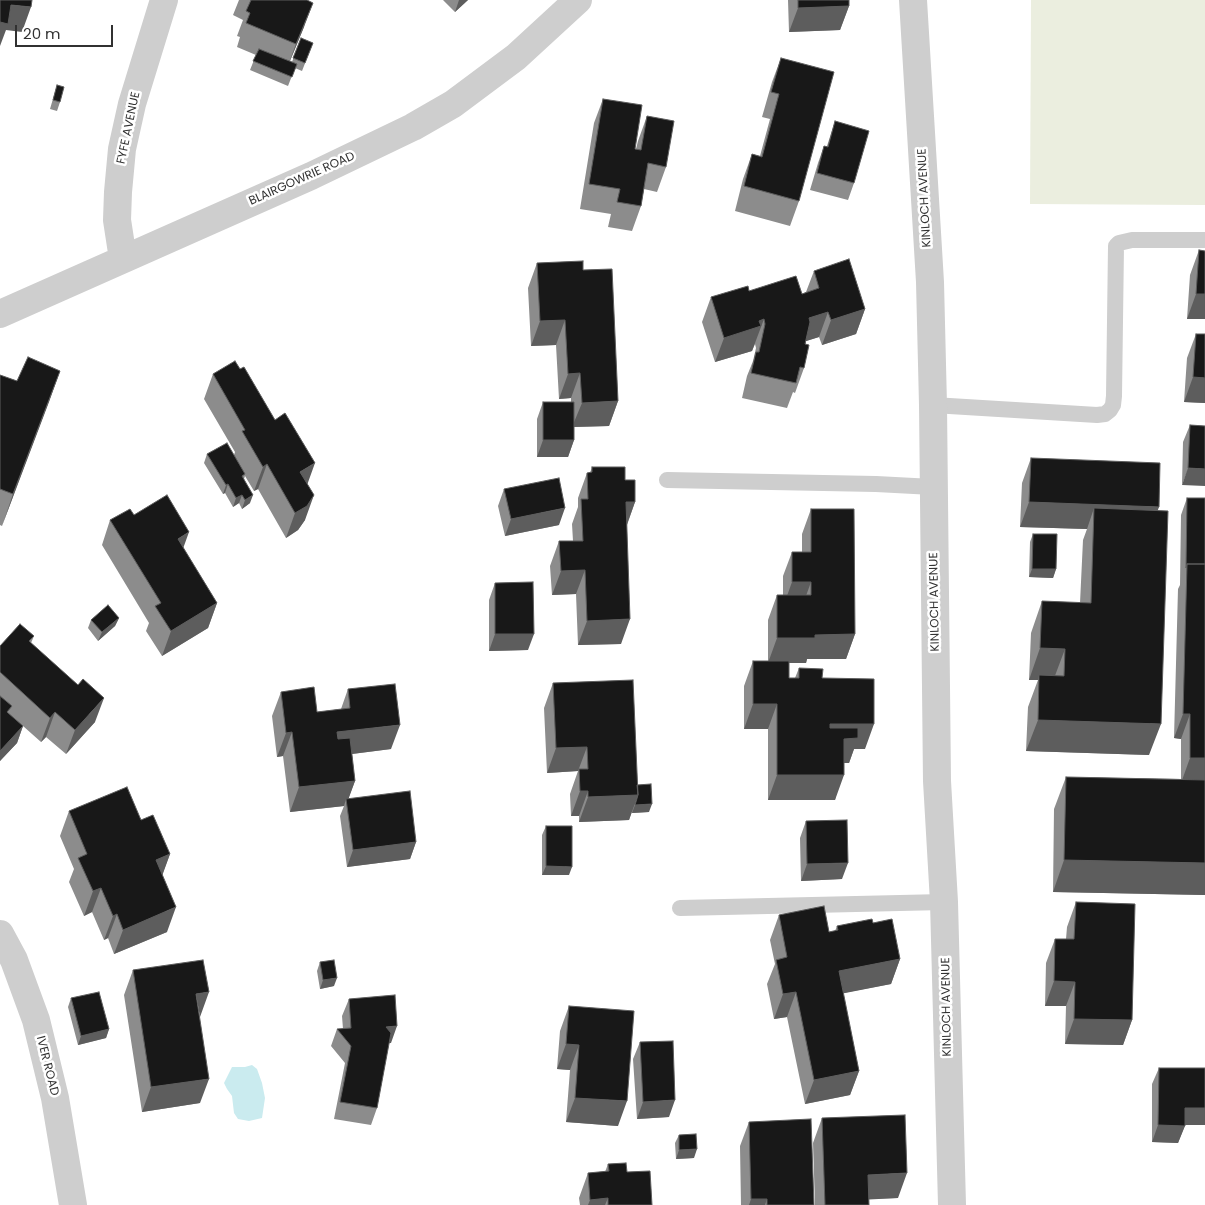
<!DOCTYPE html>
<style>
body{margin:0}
#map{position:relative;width:1205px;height:1205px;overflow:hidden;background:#fff;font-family:Poppins,sans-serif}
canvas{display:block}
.scale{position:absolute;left:15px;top:25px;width:98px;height:22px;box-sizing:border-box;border:2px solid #313131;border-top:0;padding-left:6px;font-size:15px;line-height:18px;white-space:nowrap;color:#313131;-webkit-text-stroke:4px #fff;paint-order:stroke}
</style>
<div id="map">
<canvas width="1205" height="1205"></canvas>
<div class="scale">20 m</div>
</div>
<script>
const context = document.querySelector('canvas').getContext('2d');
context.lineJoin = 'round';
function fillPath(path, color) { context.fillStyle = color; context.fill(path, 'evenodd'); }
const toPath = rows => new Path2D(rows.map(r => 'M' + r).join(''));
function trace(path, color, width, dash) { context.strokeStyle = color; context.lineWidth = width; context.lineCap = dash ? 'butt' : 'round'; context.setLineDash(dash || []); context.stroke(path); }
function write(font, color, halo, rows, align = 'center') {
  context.font = font + ' Poppins,sans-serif'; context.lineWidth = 5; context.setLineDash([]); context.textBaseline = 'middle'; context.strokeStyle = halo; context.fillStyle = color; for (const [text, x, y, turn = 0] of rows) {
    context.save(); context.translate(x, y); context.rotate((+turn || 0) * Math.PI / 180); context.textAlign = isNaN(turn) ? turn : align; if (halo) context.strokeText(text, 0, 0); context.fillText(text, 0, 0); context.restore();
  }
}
const green = toPath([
 [1031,0,1205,0,1205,205,1030,204]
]);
const water = toPath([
 [252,1065,257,1069,262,1083,265,1098,262,1118,249,1121,238,1119,234,1113,232,1096,227,1089,224,1083,232,1067,245,1067]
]);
const lane = toPath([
 [933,405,1097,415,1105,414,1110,410,1113,405,1114,396,1116,246,1119,243,1132,240,1205,240],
 [667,480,876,484,933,487],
 [680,908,944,902]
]);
const street = toPath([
 [913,0,930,282,933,405,937,781,944,902,952,1205],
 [123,259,117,220,118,192,122,149,132,104,164,0],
 [0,314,311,176,413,127,453,104,516,57,578,0],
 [0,934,14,960,36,1020,55,1098,73,1205]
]);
const wall = toPath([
 [239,0,307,0,304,27,290,61,292,62,301,38,313,43,302,71,295,68,288,86,250,70,256,55,237,47,240,37,237,36,243,20,233,15],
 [443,0,468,0,455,12],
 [788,0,849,0,849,6,840,30,789,32],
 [781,58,799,201,790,226,735,211,743,179,752,154,760,156,770,119,762,117,772,82],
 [57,85,60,102,57,111,50,109],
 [603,99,635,149,636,149,638,141,647,116,666,167,657,192,644,189,641,206,632,231,608,227,611,214,580,209,594,123],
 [835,121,854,183,848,200,810,190,818,163,824,146,827,146],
 [1199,250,1205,251,1205,319,1187,319,1190,275],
 [537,263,583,270,618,401,609,426,574,427,574,440,568,457,537,457,537,419,543,402,571,402,571,398,559,399,556,345,531,346,528,288],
 [814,271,865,309,856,334,822,345,819,337,806,341,804,368,795,393,793,392,787,408,742,398,747,376,753,361,756,348,755,344,752,351,715,362,702,322,711,297,749,291,802,294,806,292],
 [1196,334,1205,403,1184,402,1187,358],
 [60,371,2,526,0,525,0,375,17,381],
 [213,374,307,484,305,520,298,530,286,538,258,489,254,491,245,476,244,479,250,503,242,509,239,503,233,507,225,493,223,494,204,463,207,454,234,455,235,452,204,399],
 [1190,425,1205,426,1182,485,1183,442],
 [1031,458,1157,511,1149,755,1026,751,1028,707,1038,680,1029,680,1031,633,1042,601,1080,603,1083,540,1087,529,1020,527,1022,483],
 [592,467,625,480,635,502,627,525,621,644,578,645,576,594,552,595,550,566,559,541,573,541,572,524,578,507,578,498,587,473,590,473],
 [504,489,559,525,505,536,498,506],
 [1187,498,1205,895,1053,892,1054,809,1066,777,1181,779,1181,739,1174,738,1178,589,1180,585,1181,515],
 [811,509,855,634,846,659,807,659,806,663,789,663,789,678,795,678,799,668,822,678,865,749,854,749,849,763,844,763,835,800,768,800,768,729,744,729,744,686,753,661,768,661,768,620,777,595,783,595,783,576,792,552,802,552,802,534],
 [134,515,183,548,217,603,208,628,162,656,146,631,149,623,102,545,110,520],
 [1033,534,1056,569,1053,578,1029,577,1030,542],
 [495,583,528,650,489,651,489,600],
 [119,618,115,626,98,641,88,628,91,620],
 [34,636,31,643,95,722,66,754,46,737,41,742,23,726,17,743,0,761,0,646],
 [553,683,637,785,649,812,632,813,632,811,629,820,579,822,579,816,571,816,570,794,578,771,547,773,544,708],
 [348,689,391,749,352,754,355,781,348,799,416,842,410,859,347,867,340,816,344,806,290,812,283,756,277,757,272,716,281,692,317,712,341,709],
 [69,811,141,820,170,854,162,875,167,932,114,954,108,938,104,940,92,912,84,916,69,882,74,869,60,836],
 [806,821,842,879,801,881,800,838],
 [546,826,569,875,542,875,542,835],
 [1076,902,1132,1020,1123,1045,1065,1044,1066,1006,1045,1006,1046,963,1055,939,1066,939,1067,927],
 [779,915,829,932,835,931,837,926,873,923,900,959,891,984,843,993,859,1071,850,1095,805,1104,787,1017,774,1019,767,984,775,964,770,940],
 [320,962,334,986,320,989,317,971],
 [133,970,199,1017,200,1103,142,1112,124,995],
 [71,998,109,1029,106,1038,78,1045,68,1007],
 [349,999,391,1043,389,1043,377,1108,371,1125,334,1119,345,1063,331,1046,337,1029,343,1029,342,1016],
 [569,1006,618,1126,566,1122,570,1070,557,1069,560,1031],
 [640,1042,669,1117,637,1119,633,1059],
 [1159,1068,1205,1068,1205,1125,1185,1125,1178,1143,1152,1142,1152,1084],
 [822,1118,898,1198,868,1199,869,1205,815,1205,813,1143],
 [749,1122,814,1205,741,1205,740,1146],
 [679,1135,694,1158,676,1159,675,1143],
 [608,1164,627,1172,652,1205,580,1205,579,1198,588,1173,605,1172]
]);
const shadedWall = toPath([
 [459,0,468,0,455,12],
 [313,3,304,27,287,68,296,44],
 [11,5,31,7,22,32,6,30,0,46,0,22],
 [849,6,840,30,789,32,798,8],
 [1196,294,1205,294,1205,319,1187,319],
 [865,309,856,334,822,345,831,320],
 [828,312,819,337,800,343,809,318],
 [764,319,752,351,715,362,724,338,759,321],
 [565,320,556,345,531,346,540,321],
 [60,371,49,402,2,526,13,494],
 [580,373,571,398,559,399,568,374],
 [1193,377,1205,378,1205,403,1184,402],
 [618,401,609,426,572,427,582,403],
 [543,440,574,440,568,457,537,457],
 [315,463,306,488,300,472],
 [267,464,258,489,254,491,263,467],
 [1188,468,1205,469,1205,486,1182,485],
 [228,484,225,493,223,494,226,485],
 [242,495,239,503,233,507,236,498],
 [253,495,250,503,242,509,245,500],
 [314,495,305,520,298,530,286,538,295,513],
 [626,502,635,502,626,527],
 [1029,502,1159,507,1150,531,1094,508,1087,529,1020,527],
 [565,508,559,525,505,536,511,519],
 [189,532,180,557,178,539],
 [1032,569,1056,569,1053,578,1029,577],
 [585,570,576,594,552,595,561,571],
 [792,582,811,582,802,607,783,607],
 [217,603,208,628,162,656,171,631],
 [119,618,115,626,98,641,102,632],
 [630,619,621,644,578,645,587,621],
 [495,634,534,634,528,650,489,651],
 [855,634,846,659,807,659,806,663,768,663,777,638,815,635],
 [1040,648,1065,649,1053,681,1039,675,1038,680,1029,680],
 [104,698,95,722,66,754,75,730],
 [753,704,777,704,768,729,744,729],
 [55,712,46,737,41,742,50,718],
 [1183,714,1190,714,1181,739,1174,738],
 [1038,720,1161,724,1149,755,1026,751],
 [830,724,874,724,865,749,854,749,849,763,835,763,821,749],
 [400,725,391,749,328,757,337,732],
 [23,726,17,743,0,761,0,751],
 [292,732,283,756,277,757,286,733],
 [587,747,578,771,547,773,556,748],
 [1190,758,1205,758,1205,783,1181,783],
 [777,775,844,775,835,800,768,800],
 [355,781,347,803,346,799,344,806,290,812,299,787],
 [580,791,588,791,579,816,571,816],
 [638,795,629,820,579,822,588,797],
 [652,804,649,812,632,813,635,805],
 [416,842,410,859,347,867,353,850],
 [170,854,161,879,156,860],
 [1064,860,1205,863,1205,895,1053,892],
 [848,863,842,879,801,881,807,864],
 [546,866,572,867,569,875,542,875],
 [101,888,92,912,84,916,93,891],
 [176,907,167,932,114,954,123,930],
 [117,914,108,938,104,940,113,916],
 [900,959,891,984,830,996,839,971],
 [337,978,334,986,320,989,323,980],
 [1054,981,1075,982,1066,1006,1045,1006],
 [209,992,200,1017,196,994],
 [796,992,787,1017,774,1019,783,994],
 [1074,1019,1132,1020,1123,1045,1065,1044],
 [397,1026,391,1043,380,1044,386,1027],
 [109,1029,106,1038,78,1045,81,1036],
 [566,1044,579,1045,570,1070,557,1069],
 [859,1071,850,1095,805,1104,814,1080],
 [209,1079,200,1103,142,1112,151,1087],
 [575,1098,627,1101,618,1126,566,1122],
 [675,1100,669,1117,637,1119,643,1102],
 [1185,1108,1205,1108,1205,1125,1179,1125],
 [1158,1125,1185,1126,1178,1143,1152,1142],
 [697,1149,694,1158,676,1159,679,1150],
 [907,1173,898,1198,859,1200,868,1175],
 [608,1198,605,1205,588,1205,590,1200],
 [751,1199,767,1199,765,1205,749,1205]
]);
const building = toPath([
 [0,0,32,0,31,7,11,5,8,24,0,22,0,0],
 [251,0,307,0,313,3,296,44,246,23,250,13,246,11,251,0],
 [798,0,849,0,849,6,798,8,798,0],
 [301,38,313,43,305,63,293,58,301,38],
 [259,49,297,64,292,77,253,61,259,49],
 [781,58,834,72,799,201,744,186,752,154,762,157,779,94,771,92,781,58],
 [57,85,64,87,60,102,53,100,57,85],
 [603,99,642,105,635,149,641,150,647,116,674,121,666,167,648,163,641,206,617,202,620,189,589,184,603,99],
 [835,121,869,131,854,183,817,173,824,146,828,147,835,121],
 [1199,250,1205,251,1205,294,1196,294,1199,250],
 [849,259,865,309,831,320,828,312,809,318,810,322,805,344,809,345,804,368,800,367,796,383,751,373,756,352,759,352,765,324,764,319,759,321,761,326,724,338,711,297,748,286,749,291,796,276,802,294,819,288,814,271,849,259],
 [583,261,583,270,612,269,618,401,582,403,580,373,568,374,565,320,540,321,537,263,583,261],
 [1196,334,1205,334,1205,378,1193,377,1196,334],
 [28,357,60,371,13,494,0,489,0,375,17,381,28,357],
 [235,361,240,369,244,367,275,420,285,413,315,463,300,472,314,495,307,506,295,513,267,464,263,467,242,431,245,430,213,374,235,361],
 [543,402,574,402,574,440,543,440,543,402],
 [1190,425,1205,426,1205,469,1188,468,1190,425],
 [227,443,245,474,242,476,253,495,245,500,242,495,236,498,228,484,226,485,207,454,227,443],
 [1031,458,1160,463,1159,507,1029,502,1031,458],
 [592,467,625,467,625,480,635,480,635,502,626,502,630,619,587,621,585,570,561,571,559,541,583,541,581,499,588,499,587,473,592,472,592,467],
 [559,478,565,508,511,519,504,489,559,478],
 [167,495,189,532,178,539,217,603,171,631,155,606,161,603,110,520,130,509,134,515,167,495],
 [1187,498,1205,498,1205,564,1187,564,1186,568,1187,498],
 [1094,508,1168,511,1161,724,1038,720,1039,675,1064,676,1065,649,1040,648,1042,601,1091,603,1094,508],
 [811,509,854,509,855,634,815,635,815,638,777,638,777,595,811,595,811,582,792,582,792,552,811,552,811,509],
 [1033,534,1057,534,1056,569,1032,569,1033,534],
 [1187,564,1205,564,1205,758,1190,758,1190,714,1183,714,1187,564],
 [533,582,534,634,495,634,495,583,533,582],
 [108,605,119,618,102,632,91,620,108,605],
 [20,624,34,636,29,641,78,685,83,679,104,698,75,730,55,712,50,718,0,672,0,646,20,624],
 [753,661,789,661,789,678,799,678,799,668,823,669,822,678,874,679,874,724,830,724,830,728,858,728,858,738,844,739,844,775,777,775,777,704,753,704,753,661],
 [633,680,638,795,588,797,588,791,580,791,579,769,588,769,587,747,556,748,553,683,633,680],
 [395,684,400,725,337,732,338,739,350,738,355,781,299,787,292,732,286,733,281,692,314,687,317,712,350,708,348,689,395,684],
 [0,696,12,706,7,712,23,726,0,751,0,696],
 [1066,777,1205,780,1205,863,1064,860,1066,777],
 [651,784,652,804,635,805,638,795,637,785,651,784],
 [127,787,141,820,153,815,170,854,156,860,176,907,123,930,117,914,113,916,101,888,93,891,78,858,87,854,69,811,127,787],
 [410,791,416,842,353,850,346,799,410,791],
 [847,820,848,863,807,864,806,821,847,820],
 [546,826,572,826,572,867,546,866,546,826],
 [1076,902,1135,904,1132,1020,1074,1019,1075,982,1054,981,1055,939,1074,939,1076,902],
 [824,906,829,932,838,930,837,926,872,919,873,923,892,919,900,959,839,971,859,1071,814,1080,796,992,783,994,776,960,787,957,779,915,824,906],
 [203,960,209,992,196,994,209,1079,151,1087,133,970,203,960],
 [334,960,337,978,323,980,320,962,334,960],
 [99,992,109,1029,81,1036,71,998,99,992],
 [395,995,397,1026,386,1027,391,1033,377,1108,340,1102,351,1046,337,1029,351,1028,349,999,395,995],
 [569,1006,634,1011,627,1101,575,1098,579,1045,566,1044,569,1006],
 [673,1041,675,1100,643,1102,640,1042,673,1041],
 [1159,1068,1205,1068,1205,1108,1185,1108,1185,1126,1158,1125,1159,1068],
 [905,1115,907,1173,868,1175,869,1205,825,1205,822,1118,905,1115],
 [811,1119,814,1205,767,1205,767,1199,751,1199,749,1122,811,1119],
 [696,1134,697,1149,679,1150,679,1135,696,1134],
 [626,1163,627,1172,650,1171,652,1205,608,1205,608,1198,590,1200,588,1173,609,1171,608,1164,626,1163]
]);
const streetNames = [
 ["FYFE AVENUE",129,128,-78],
 ["BLAIRGOWRIE ROAD",302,179,-24],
 ["KINLOCH AVENUE",925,198,-93],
 ["KINLOCH AVENUE",935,602,-91],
 ["KINLOCH AVENUE",947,1007,-91],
 ["IVER ROAD",47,1066,76]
];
fillPath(green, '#ebeedf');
fillPath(water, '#caebef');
trace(lane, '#cecece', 16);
trace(street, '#cecece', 28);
fillPath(wall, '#8c8c8c');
fillPath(shadedWall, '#5d5d5d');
fillPath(building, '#181818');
trace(building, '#5d5d5d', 1);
write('12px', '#313131', '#fff', streetNames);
</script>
